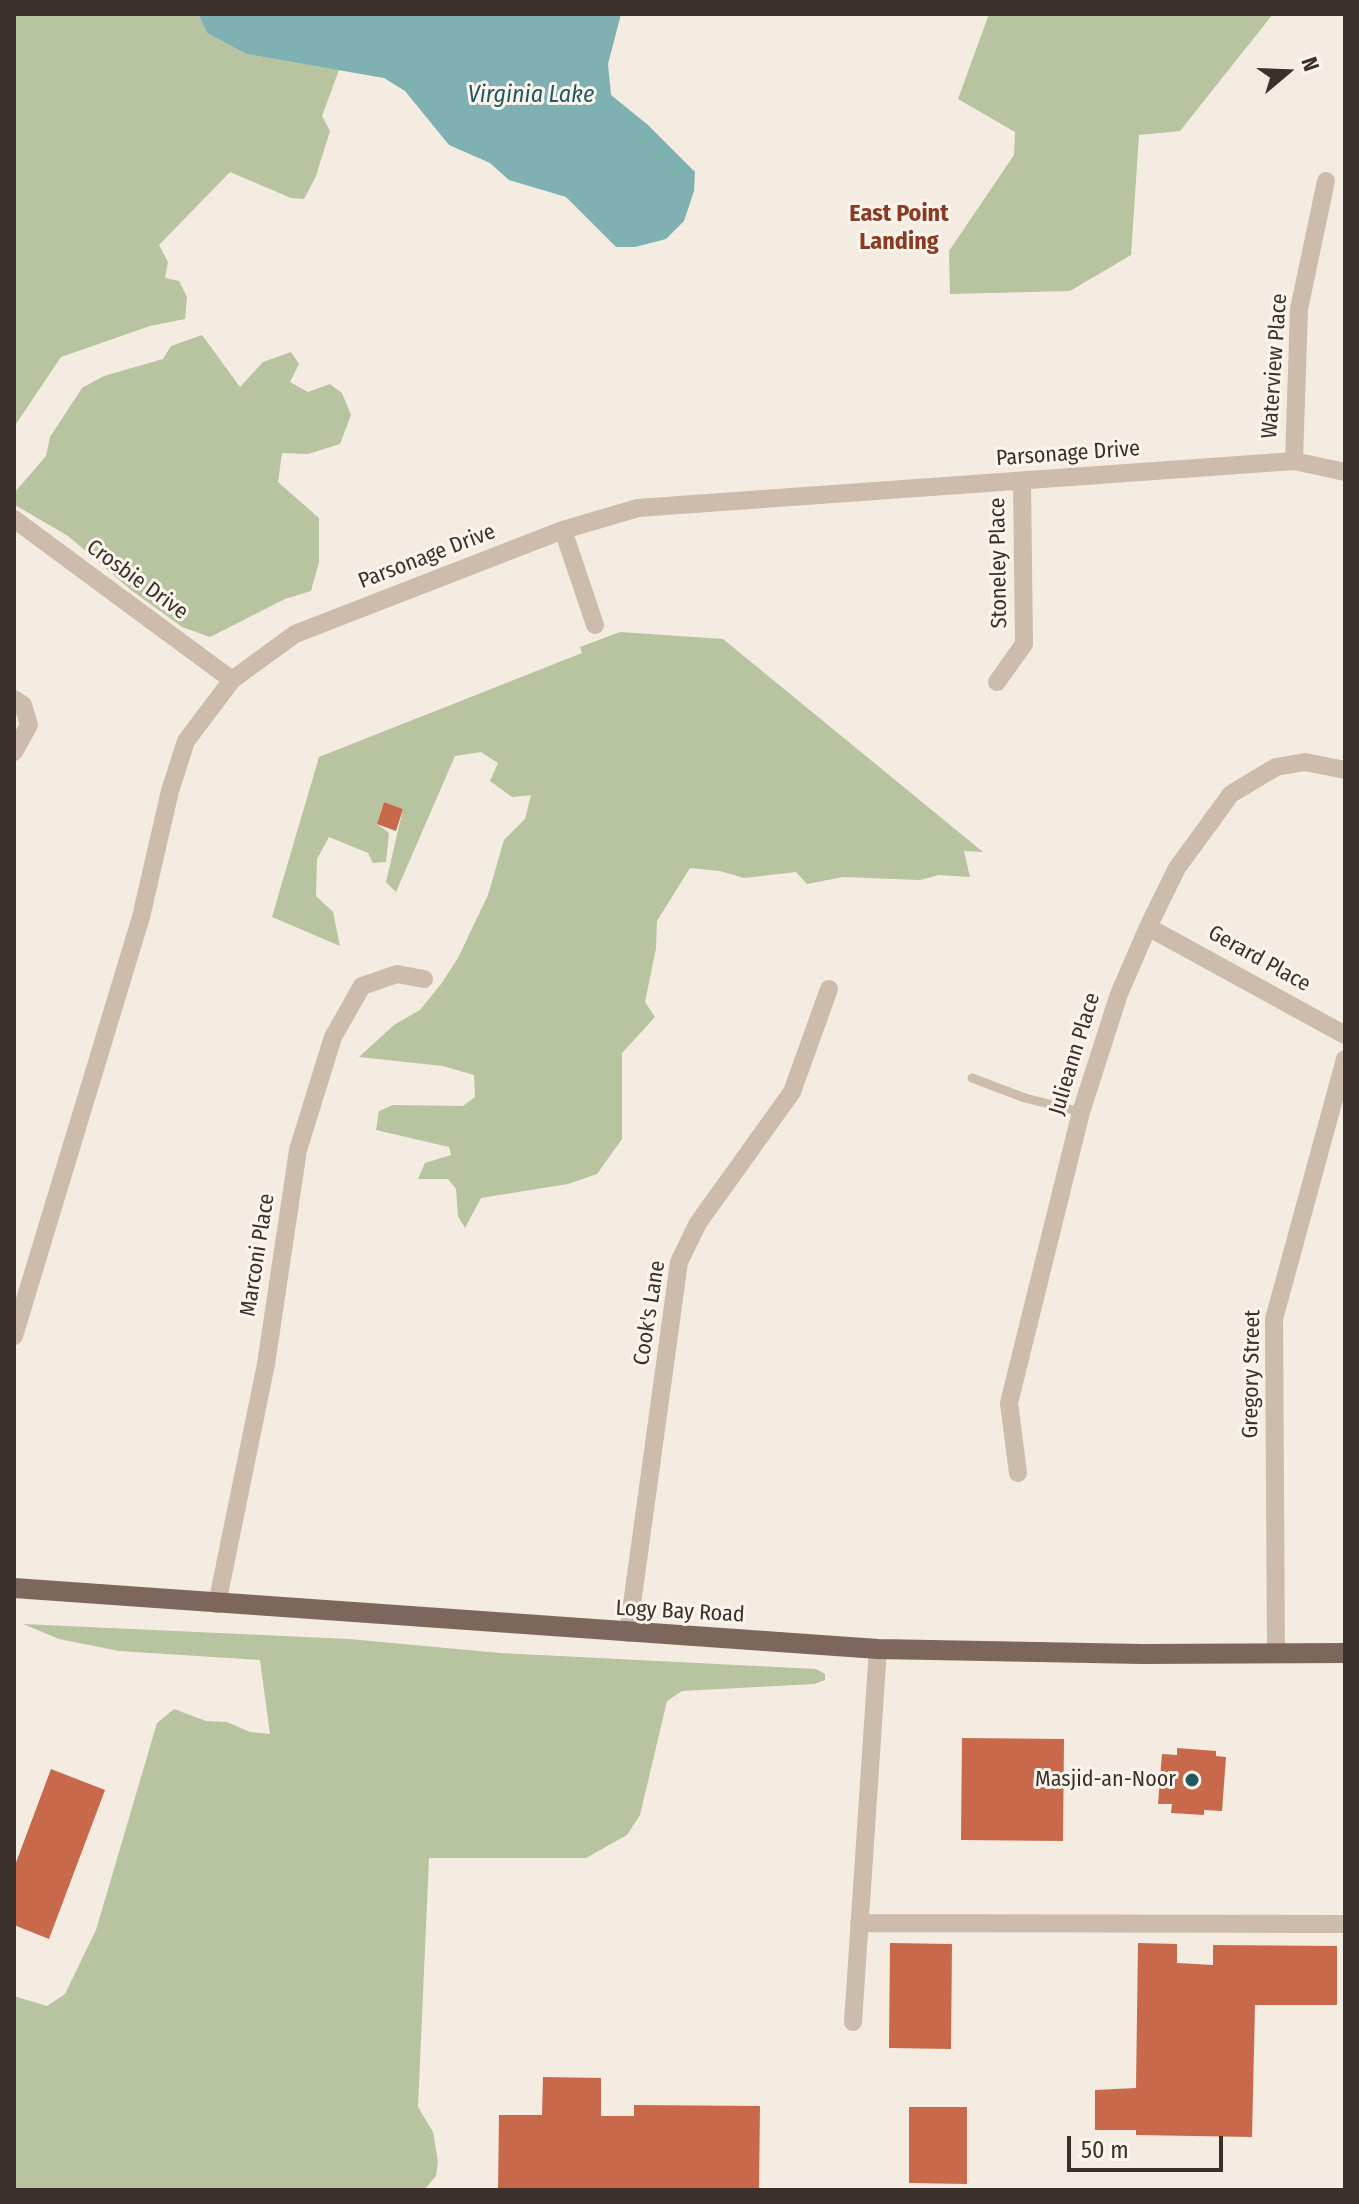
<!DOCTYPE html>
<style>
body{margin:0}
#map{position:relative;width:1359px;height:2204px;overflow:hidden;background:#f4ebe1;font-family:"Fira Sans Condensed",sans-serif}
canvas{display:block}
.frame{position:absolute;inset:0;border:16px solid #3b302b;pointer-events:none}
.north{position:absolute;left:1247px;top:32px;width:80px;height:80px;-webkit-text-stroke:6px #fbf5ee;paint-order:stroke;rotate:71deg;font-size:22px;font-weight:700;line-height:32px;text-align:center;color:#3b302b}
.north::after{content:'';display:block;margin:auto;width:28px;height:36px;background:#3b302b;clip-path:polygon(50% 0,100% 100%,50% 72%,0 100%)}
.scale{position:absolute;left:1067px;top:2136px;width:156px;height:36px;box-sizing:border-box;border:4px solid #3b302b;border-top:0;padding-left:10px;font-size:24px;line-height:28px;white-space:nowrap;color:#3b302b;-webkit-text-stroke:6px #fbf5ee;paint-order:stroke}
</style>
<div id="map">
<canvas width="1359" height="2204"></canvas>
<div class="frame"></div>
<div class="north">N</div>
<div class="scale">50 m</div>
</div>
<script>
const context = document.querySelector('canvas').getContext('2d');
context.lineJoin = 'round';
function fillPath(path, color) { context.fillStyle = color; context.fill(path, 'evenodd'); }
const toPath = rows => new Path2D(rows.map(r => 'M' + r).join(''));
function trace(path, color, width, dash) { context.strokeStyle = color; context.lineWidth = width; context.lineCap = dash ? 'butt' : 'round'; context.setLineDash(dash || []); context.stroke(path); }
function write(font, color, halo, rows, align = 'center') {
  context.font = font + ' "Fira Sans Condensed",sans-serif'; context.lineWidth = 6; context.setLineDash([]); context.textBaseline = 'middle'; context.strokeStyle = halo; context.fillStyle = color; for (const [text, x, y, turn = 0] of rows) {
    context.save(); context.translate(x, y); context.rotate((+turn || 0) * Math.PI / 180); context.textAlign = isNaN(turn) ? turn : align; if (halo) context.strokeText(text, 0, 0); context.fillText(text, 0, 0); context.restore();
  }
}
const green = toPath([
 [14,14,198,14,207,33,246,54,339,70,322,116,330,131,316,176,304,199,291,198,230,172,159,245,168,262,165,278,179,281,187,297,185,319,150,326,61,357,14,427],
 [989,14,1273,14,1180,131,1139,135,1131,255,1070,291,950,294,949,251,1014,155,1015,132,958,99],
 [202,335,240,387,263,362,291,352,299,364,290,382,308,392,330,384,342,393,351,415,340,444,308,454,282,453,278,482,319,518,319,562,311,591,285,599,210,637,182,627,131,590,68,536,15,505,14,493,46,456,50,437,82,388,104,376,163,359,171,346],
 [620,632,723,639,983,852,964,851,970,877,939,875,920,880,843,877,807,884,796,872,744,878,720,871,690,868,657,921,656,948,645,1002,655,1017,622,1053,622,1139,597,1174,568,1184,481,1198,465,1228,458,1216,456,1189,448,1179,418,1179,425,1163,451,1155,449,1147,376,1130,379,1111,393,1105,463,1106,475,1097,474,1075,443,1066,359,1057,394,1025,420,1010,441,984,458,958,488,895,504,840,525,819,531,795,512,797,490,781,498,763,481,752,455,756,396,892,386,882,403,809,384,802,377,824,389,833,386,862,373,863,368,853,329,837,317,859,316,896,333,912,340,946,272,917,319,757,582,653,580,647],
 [23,1624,349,1639,500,1653,816,1669,825,1674,825,1680,814,1684,682,1691,667,1701,640,1815,627,1835,586,1858,429,1858,418,2107,433,2132,438,2162,436,2176,424,2190,14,2190,14,1996,47,2006,65,1994,96,1930,157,1723,174,1709,206,1721,227,1722,250,1732,270,1734,260,1660,119,1651,59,1639]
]);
const water = toPath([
 [198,14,621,14,608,64,611,95,648,125,695,172,694,191,684,221,666,239,635,247,616,247,566,197,509,180,490,163,449,145,405,91,384,78,246,54,207,33]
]);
const building = toPath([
 [384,802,403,809,396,831,377,824],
 [962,1738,1064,1739,1063,1841,961,1840],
 [1177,1748,1216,1751,1216,1756,1226,1757,1222,1811,1204,1810,1204,1815,1171,1813,1172,1804,1158,1804,1162,1754,1177,1755],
 [51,1769,105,1790,49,1939,14,1925,14,1868],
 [890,1943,952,1944,951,2049,889,2048],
 [1138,1943,1177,1944,1177,1963,1213,1965,1213,1945,1337,1946,1337,2005,1255,2005,1252,2137,1136,2135,1136,2130,1095,2130,1095,2090,1136,2088],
 [543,2077,601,2078,601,2116,634,2116,634,2105,760,2106,759,2190,498,2190,499,2115,542,2115],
 [909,2107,967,2107,967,2184,909,2183]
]);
const service = toPath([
 [972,1078,1025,1098,1081,1112]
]);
const minor = toPath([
 [1294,461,1299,309,1326,181],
 [14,519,232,680],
 [563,530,595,625],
 [997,682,1024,644,1022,482],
 [14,699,23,705,29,725,14,752],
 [1148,927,1345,1035],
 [14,1336,141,917,170,791,186,741,232,680,295,634,563,530,638,508,1294,461,1345,472],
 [1018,1473,1009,1403,1081,1112,1119,994,1148,927,1177,868,1231,794,1276,767,1305,762,1345,770],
 [217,1604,266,1364,298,1150,333,1037,362,986,397,974,424,979],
 [628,1633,679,1262,698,1223,792,1092,829,989],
 [1276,1652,1274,1319,1345,1059],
 [859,1923,1345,1924],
 [853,2022,878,1649]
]);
const primary = toPath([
 [14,1588,878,1649,1142,1654,1345,1653]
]);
const markers = [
 [1192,1780,8,"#1f5a5e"]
];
const streetNames = [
 ["Waterview Place",1275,366,-86],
 ["Parsonage Drive",1068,454,-4],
 ["Parsonage Drive",427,557,-21],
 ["Stoneley Place",999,563,-91],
 ["Crosbie Drive",137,580,36],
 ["Gerard Place",1259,959,29],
 ["Julieann Place",1075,1054,-73],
 ["Marconi Place",258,1255,-81],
 ["Cook's Lane",650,1313,-81],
 ["Gregory Street",1252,1374,-89],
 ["Logy Bay Road",680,1612,3]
];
const poiNames = [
 ["Masjid-an-Noor",1176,1780]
];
const waterNames = [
 ["Virginia Lake",531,95]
];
const neighbourhoodNames = [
 ["East Point",899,214],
 ["Landing",899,242]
];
fillPath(green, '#b8c4a0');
fillPath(water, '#7fb0b2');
fillPath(building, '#c8694b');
trace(service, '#cdbbac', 9);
trace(minor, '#cdbbac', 18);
trace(primary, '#7d675c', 20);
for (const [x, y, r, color] of markers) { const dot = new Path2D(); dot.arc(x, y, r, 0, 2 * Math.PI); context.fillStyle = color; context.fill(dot); trace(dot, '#fbf5ee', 3); }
write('22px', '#3b302b', '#fbf5ee', streetNames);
write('22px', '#3b302b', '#fbf5ee', poiNames, 'right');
write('italic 24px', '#1f5a5e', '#fbf5ee', waterNames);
write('bold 24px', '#8c3b22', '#fbf5ee', neighbourhoodNames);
</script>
